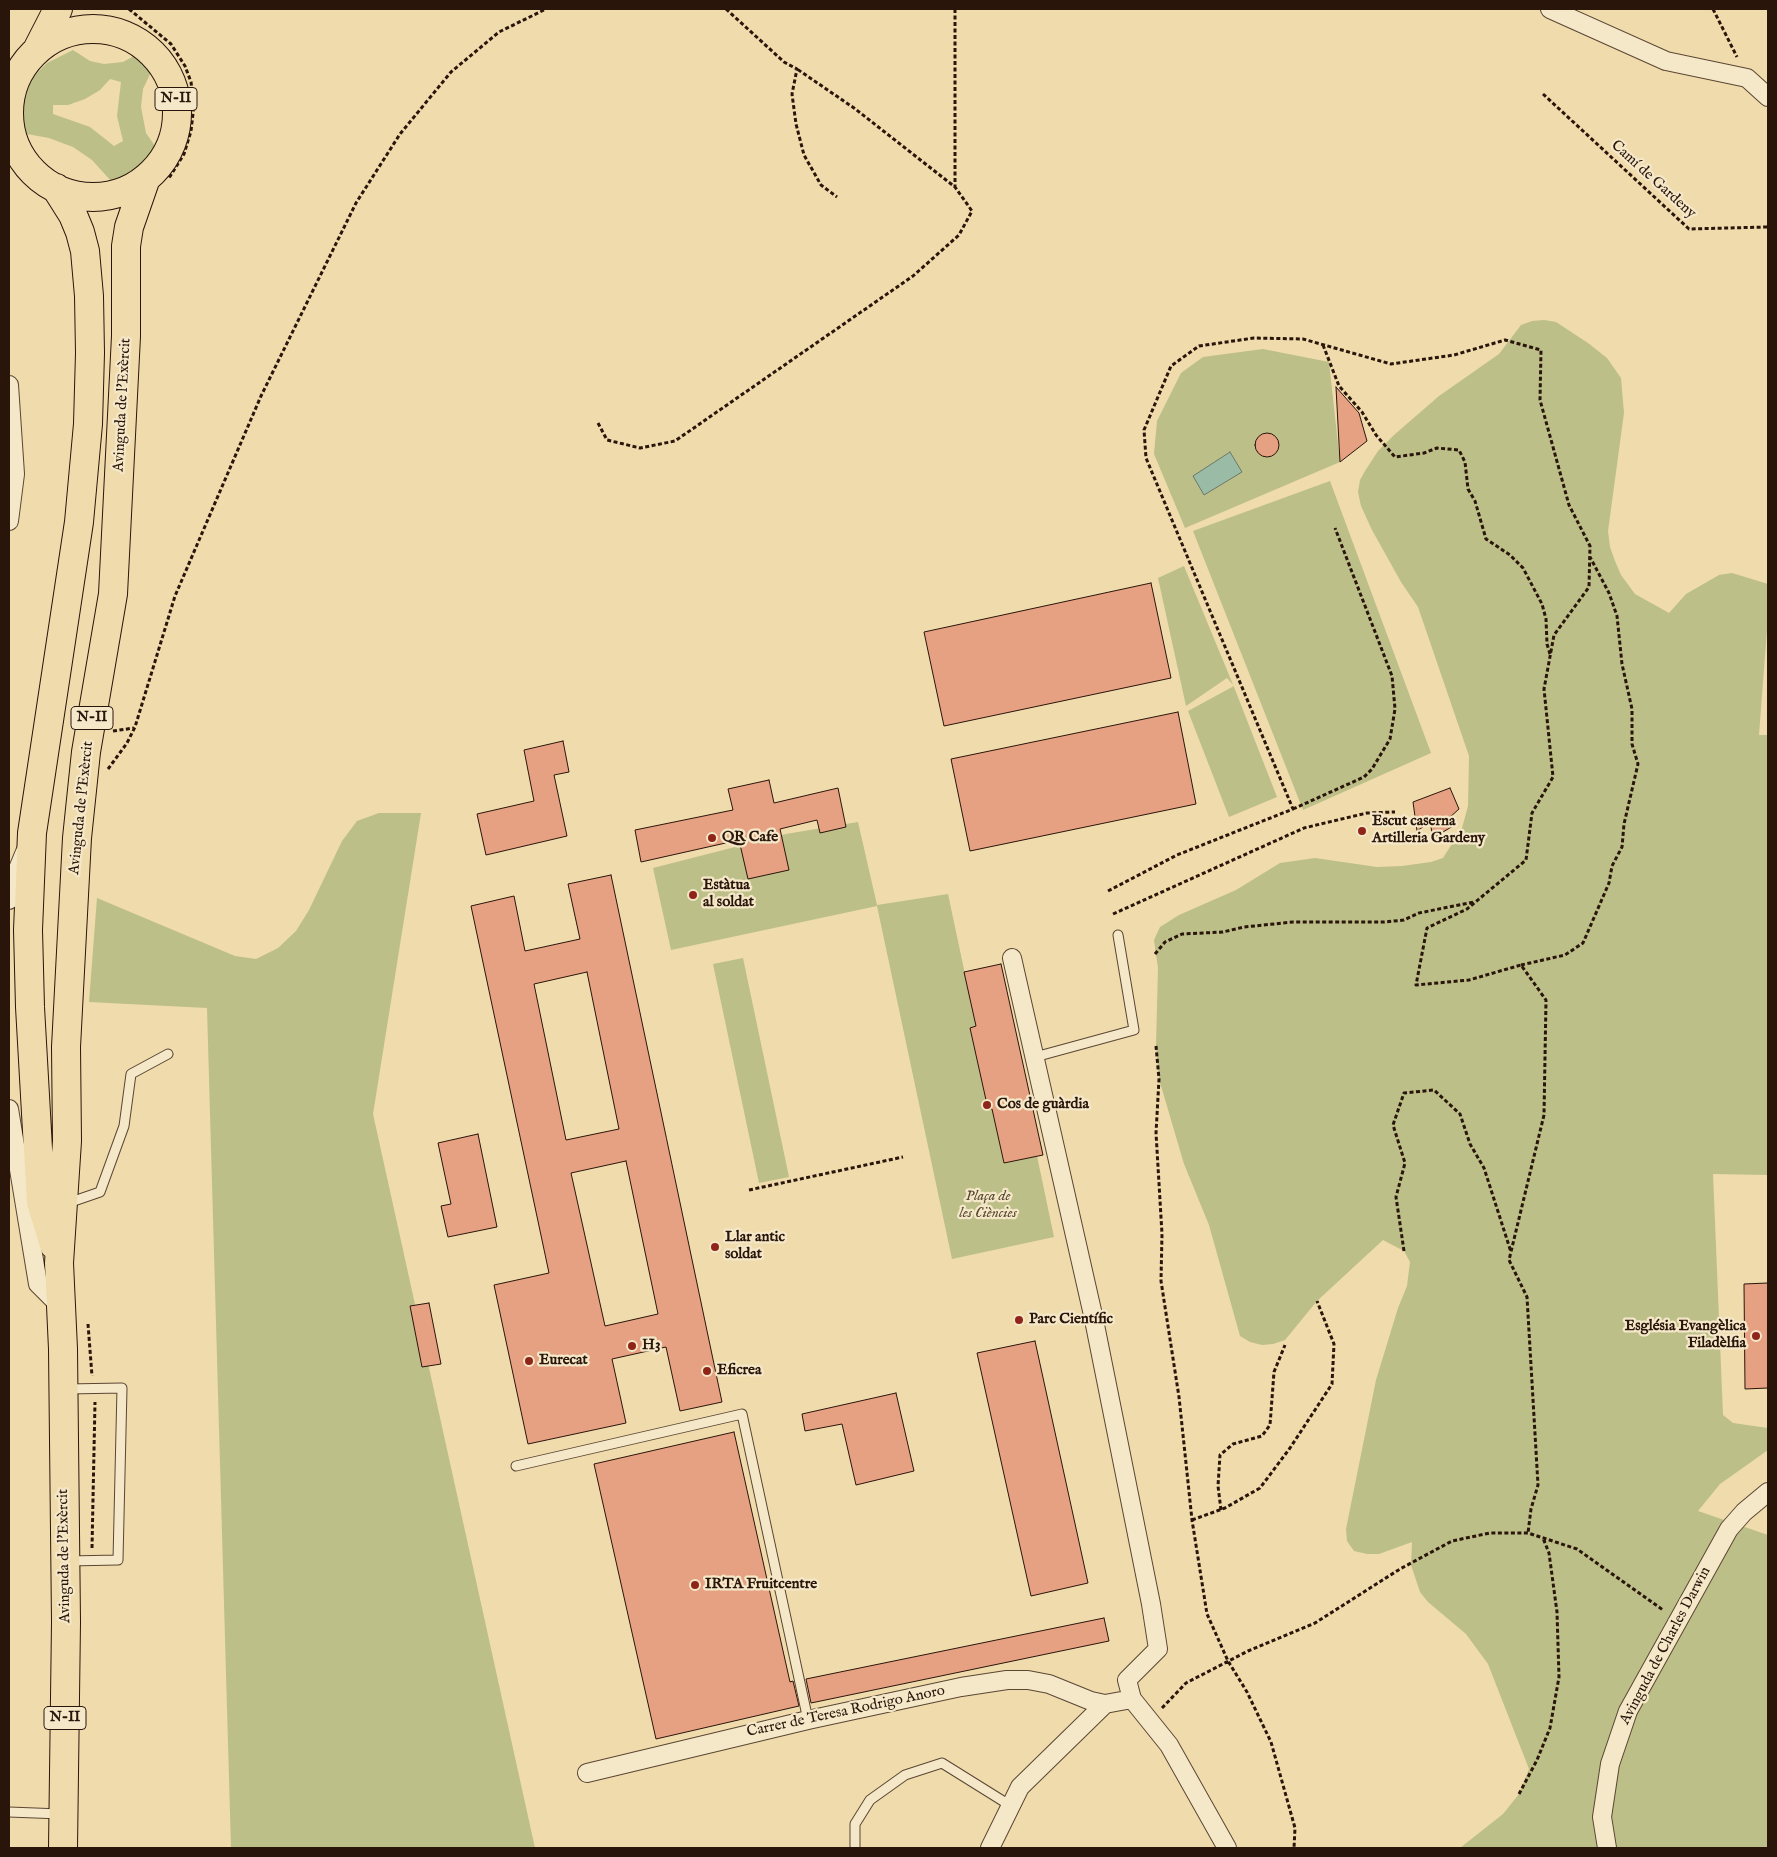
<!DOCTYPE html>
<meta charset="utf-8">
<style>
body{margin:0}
#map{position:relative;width:1777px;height:1857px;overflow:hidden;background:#efdbac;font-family:"IM FELL English",serif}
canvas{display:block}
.frame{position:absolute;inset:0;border:10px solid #2a150b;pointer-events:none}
</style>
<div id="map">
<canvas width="1777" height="1857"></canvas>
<div class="frame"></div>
</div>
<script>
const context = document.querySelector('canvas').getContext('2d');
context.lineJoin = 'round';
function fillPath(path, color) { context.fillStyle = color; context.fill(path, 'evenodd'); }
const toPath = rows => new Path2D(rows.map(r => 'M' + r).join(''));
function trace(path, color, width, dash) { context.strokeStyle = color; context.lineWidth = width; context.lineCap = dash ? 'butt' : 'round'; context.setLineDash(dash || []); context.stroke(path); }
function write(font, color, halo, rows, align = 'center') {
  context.font = font + ' "IM FELL English",serif'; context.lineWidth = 4.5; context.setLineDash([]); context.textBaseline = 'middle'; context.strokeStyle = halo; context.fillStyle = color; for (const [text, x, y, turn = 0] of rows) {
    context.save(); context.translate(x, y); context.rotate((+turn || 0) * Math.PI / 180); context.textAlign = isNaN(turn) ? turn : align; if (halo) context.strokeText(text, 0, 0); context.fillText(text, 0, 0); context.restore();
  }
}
const green = toPath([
 [73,50,90,61,104,64,123,62,134,56,151,72,143,89,141,107,146,133,155,146,140,169,119,181,112,182,92,160,73,147,49,138,27,134,24,125,21,105,28,82,47,63],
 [110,79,121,82,117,116,123,141,114,146,90,127,53,114,53,105,68,105,85,99,100,90],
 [1544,320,1556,322,1588,343,1607,358,1621,378,1624,413,1608,531,1610,547,1615,561,1621,575,1635,594,1669,613,1686,594,1719,575,1732,573,1768,584,1768,616,1759,735,1768,735,1768,1175,1713,1174,1723,1415,1733,1423,1768,1428,1768,1450,1720,1484,1698,1511,1768,1535,1768,1848,1460,1848,1503,1814,1519,1794,1529,1769,1488,1664,1466,1634,1428,1602,1420,1592,1411,1565,1412,1542,1379,1554,1367,1554,1354,1551,1347,1541,1346,1529,1376,1380,1398,1308,1407,1286,1410,1262,1404,1251,1383,1240,1317,1301,1285,1340,1273,1344,1262,1345,1250,1342,1240,1336,1209,1225,1184,1164,1159,1079,1156,1046,1158,968,1154,940,1160,927,1179,915,1236,890,1280,863,1315,858,1377,867,1402,866,1431,862,1443,858,1462,828,1468,806,1469,756,1418,607,1401,582,1372,530,1361,506,1358,492,1360,480,1365,471,1378,451,1394,435,1439,396,1499,354,1521,325,1532,321],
 [1263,349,1329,362,1340,462,1185,528,1154,454,1157,421,1181,373,1203,357],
 [1330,481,1431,753,1303,810,1193,531],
 [1184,566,1234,687,1277,797,1229,817,1188,711,1234,686,1227,678,1186,706,1158,578],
 [379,813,421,813,373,1114,535,1848,231,1848,207,1008,89,1002,97,898,235,956,256,959,278,948,296,931,309,910,342,841,357,821],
 [858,822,877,905,948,894,976,1026,970,1028,987,1105,988,1109,992,1109,1004,1163,1037,1156,1054,1237,952,1259,877,906,671,950,653,868,786,834],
 [743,958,789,1177,759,1183,713,964]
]);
const water = toPath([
 [1230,452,1242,472,1204,495,1193,476,1230,452]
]);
const building = toPath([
 [1336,387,1359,413,1367,441,1340,462,1336,387],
 '1255 445a12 12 0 1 1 24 0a12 12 0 1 1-24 0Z',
 [1151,583,1171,678,944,726,924,632,1151,583],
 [1178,712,1196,804,970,851,951,759,1178,712],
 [563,741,569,772,554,775,567,836,486,855,477,814,534,801,524,750,563,741],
 [769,780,774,803,838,788,846,827,820,833,817,820,780,829,789,870,748,879,739,840,641,862,635,830,733,810,728,789,769,780],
 [1450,788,1459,809,1449,818,1453,826,1433,838,1430,822,1417,831,1413,802,1450,788],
 [611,875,722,1402,680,1411,666,1347,612,1359,626,1423,528,1444,494,1285,549,1273,471,906,514,896,525,951,580,939,568,884,611,875],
 [587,972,619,1129,566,1140,534,984,587,972],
 [626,1161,658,1314,605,1326,571,1173,626,1161],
 [1001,964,1043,1155,1004,1163,992,1109,988,1109,970,1028,976,1026,964,972,1001,964],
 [478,1134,497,1227,448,1237,441,1206,451,1204,438,1143,478,1134],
 [1768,1283,1768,1388,1745,1389,1744,1284,1768,1283],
 [429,1303,441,1364,422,1367,410,1306,429,1303],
 [1035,1341,1088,1583,1031,1596,977,1353,1035,1341],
 [896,1393,914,1471,856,1485,842,1424,805,1431,802,1414,896,1393],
 [734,1432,790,1682,793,1681,799,1706,656,1739,594,1464,734,1432],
 [1104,1618,1109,1641,811,1703,806,1679,1104,1618]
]);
const path = toPath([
 [129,9,171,44,185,66,191,82,194,105,191,131,184,154,169,178],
 [726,9,784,62,797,69,792,94,796,124,804,155,821,185,837,197],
 [955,9,955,187],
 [1713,9,1737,57],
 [1543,94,1689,229,1768,227],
 [1323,345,1339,386,1362,412,1376,435,1395,457,1424,453,1437,448,1459,450,1465,462,1468,489,1475,501,1486,539,1510,555,1523,568,1542,604,1546,619,1547,644,1550,654],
 [598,423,607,440,640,448,675,441,913,276,959,235,972,211,955,187,854,108,797,69],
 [113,731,134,728],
 [108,769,127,743,135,727,175,596,261,396,356,203,400,134,451,72,499,32,546,9],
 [1293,809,1364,777,1372,769,1390,739,1395,709,1392,676,1335,528],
 [1108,891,1177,855,1293,809,1146,458,1144,430,1171,366,1199,346,1254,338,1303,339,1391,364,1454,355,1505,340,1541,350,1540,400,1569,505,1590,546,1589,587,1554,635,1544,689,1553,777,1532,813,1526,860,1467,909,1427,928,1416,985,1469,980,1521,965,1546,1000,1544,1115,1509,1260,1527,1297,1538,1485,1531,1509,1528,1533],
 [1113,914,1304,828,1367,813,1395,812],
 [1155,954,1165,942,1182,934,1223,932,1244,927,1293,922,1384,922,1404,920,1419,913,1474,902],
 [1521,965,1565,955,1583,943,1609,883,1612,866,1622,847,1624,824,1638,764,1632,744,1632,709,1622,664,1617,616,1609,593,1590,557],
 [1156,1046,1159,1079,1156,1133,1162,1234,1161,1281,1179,1397,1192,1520,1207,1614,1228,1661,1247,1692,1271,1742,1295,1828,1294,1848],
 [749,1190,903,1157],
 [1404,1251,1396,1197,1405,1163,1393,1125,1404,1093,1434,1090,1460,1114,1470,1144,1484,1168,1511,1252],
 [88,1324,92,1376],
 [1221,1510,1218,1486,1220,1455,1233,1444,1262,1436,1270,1425,1274,1372,1285,1345],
 [1192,1520,1225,1508,1260,1488,1290,1448,1332,1384,1334,1344,1317,1301],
 [92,1548,95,1402],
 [1162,1708,1186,1683,1248,1651,1315,1623,1400,1569,1452,1541,1490,1533,1528,1533,1577,1549,1663,1610],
 [1519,1794,1537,1760,1550,1728,1559,1677,1557,1612,1549,1553,1543,1538]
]);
const service = toPath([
 [1035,1057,1134,1030,1118,935],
 [68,1203,100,1192,124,1126,131,1074,168,1054],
 [67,1389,122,1388,118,1560,68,1561],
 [516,1466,742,1414,808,1720],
 [9,1812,61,1814],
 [855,1848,855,1824,870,1800,905,1775,942,1763,1011,1806]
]);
const minor = toPath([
 [1550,9,1666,61,1747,78,1768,97],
 [9,385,15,474,9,521],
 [9,900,10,888,25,852],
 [1012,958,1093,1315,1151,1604,1158,1649,1127,1680,1132,1699,1169,1745,1227,1848],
 [9,1109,38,1284,61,1307],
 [587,1773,808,1720,961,1687,1007,1680,1028,1680,1049,1684,1091,1701,1105,1704],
 [990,1848,1020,1787,1105,1704,1132,1699],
 [1607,1848,1602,1817,1610,1764,1628,1711,1729,1529,1744,1512,1768,1492]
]);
const primary = toPath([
 '9 113a84 84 0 1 1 168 0a84 84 0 1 1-168 0Z',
 [37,50,58,9],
 [54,1245,41,1202,30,1007,28,930,32,833,79,522,88,424,90,353,89,296,85,251,80,232,73,215,56,188],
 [63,1848,66,1622,63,1349,59,1263,67,1141,66,1047,77,838,86,752,113,594,126,336,126,246,129,227,146,178]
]);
const markers = [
 [1362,831,5,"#8f2418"],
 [712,838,5,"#8f2418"],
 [693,895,5,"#8f2418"],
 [987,1105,5,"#8f2418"],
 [715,1247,5,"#8f2418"],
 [1019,1320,5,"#8f2418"],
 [1756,1336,5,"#8f2418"],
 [632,1346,5,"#8f2418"],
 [529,1361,5,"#8f2418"],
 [707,1371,5,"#8f2418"],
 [695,1585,5,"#8f2418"]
];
const shields = [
 [176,99,42],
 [92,718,42],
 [65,1718,42]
];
const shieldNames = [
 ["N-II",176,99],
 ["N-II",92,718],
 ["N-II",65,1718]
];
const streetNames = [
 ["Camí de Gardeny",1653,180,42],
 ["Avinguda de l'Exèrcit",123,405,-87],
 ["Avinguda de l'Exèrcit",82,808,-84],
 ["Avinguda de l'Exèrcit",65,1556,-91],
 ["Avinguda de Charles Darwin",1666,1646,-62],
 ["Carrer de Teresa Rodrigo Anoro",846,1712,-12]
];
const poiNames = [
 ["Escut caserna",1372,822],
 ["Artilleria Gardeny",1372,839],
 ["QR Cafe",722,838],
 ["Estàtua",703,886],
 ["al soldat",703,903],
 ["Cos de guàrdia",997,1105],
 ["Llar antic",725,1238],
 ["soldat",725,1255],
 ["Parc Científic",1029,1320],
 ["Església Evangèlica",1746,1327,"right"],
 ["Filadèlfia",1746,1344,"right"],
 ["H3",642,1346],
 ["Eurecat",539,1361],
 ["Eficrea",717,1371],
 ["IRTA Fruitcentre",705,1585]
];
const parkNames = [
 ["Plaça de",988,1197],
 ["les Ciències",988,1214]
];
fillPath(green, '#bcbf88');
fillPath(water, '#9abba6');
trace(water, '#6d7968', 1);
fillPath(building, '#e6a082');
trace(building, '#2a150b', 1);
trace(service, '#5b4633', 11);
trace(minor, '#5b4633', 20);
trace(primary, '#2a150b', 30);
trace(path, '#2a150b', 3, [4, 2.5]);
trace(service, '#f5e8c9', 9);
trace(minor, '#f5e8c9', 18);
trace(primary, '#efdbac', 28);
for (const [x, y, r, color] of markers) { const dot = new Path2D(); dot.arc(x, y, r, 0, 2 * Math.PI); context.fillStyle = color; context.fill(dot); trace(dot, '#f5e8c9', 2); }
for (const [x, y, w] of shields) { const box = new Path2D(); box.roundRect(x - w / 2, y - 11.5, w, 23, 4); context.fillStyle = '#f5e8c9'; context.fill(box); trace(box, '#2a150b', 1); }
write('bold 14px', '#2a150b', null, shieldNames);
write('15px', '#2a150b', '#f5e8c9', streetNames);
write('bold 15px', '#2a150b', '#f5e8c9', poiNames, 'left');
write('italic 15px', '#564830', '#f5e8c9', parkNames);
</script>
